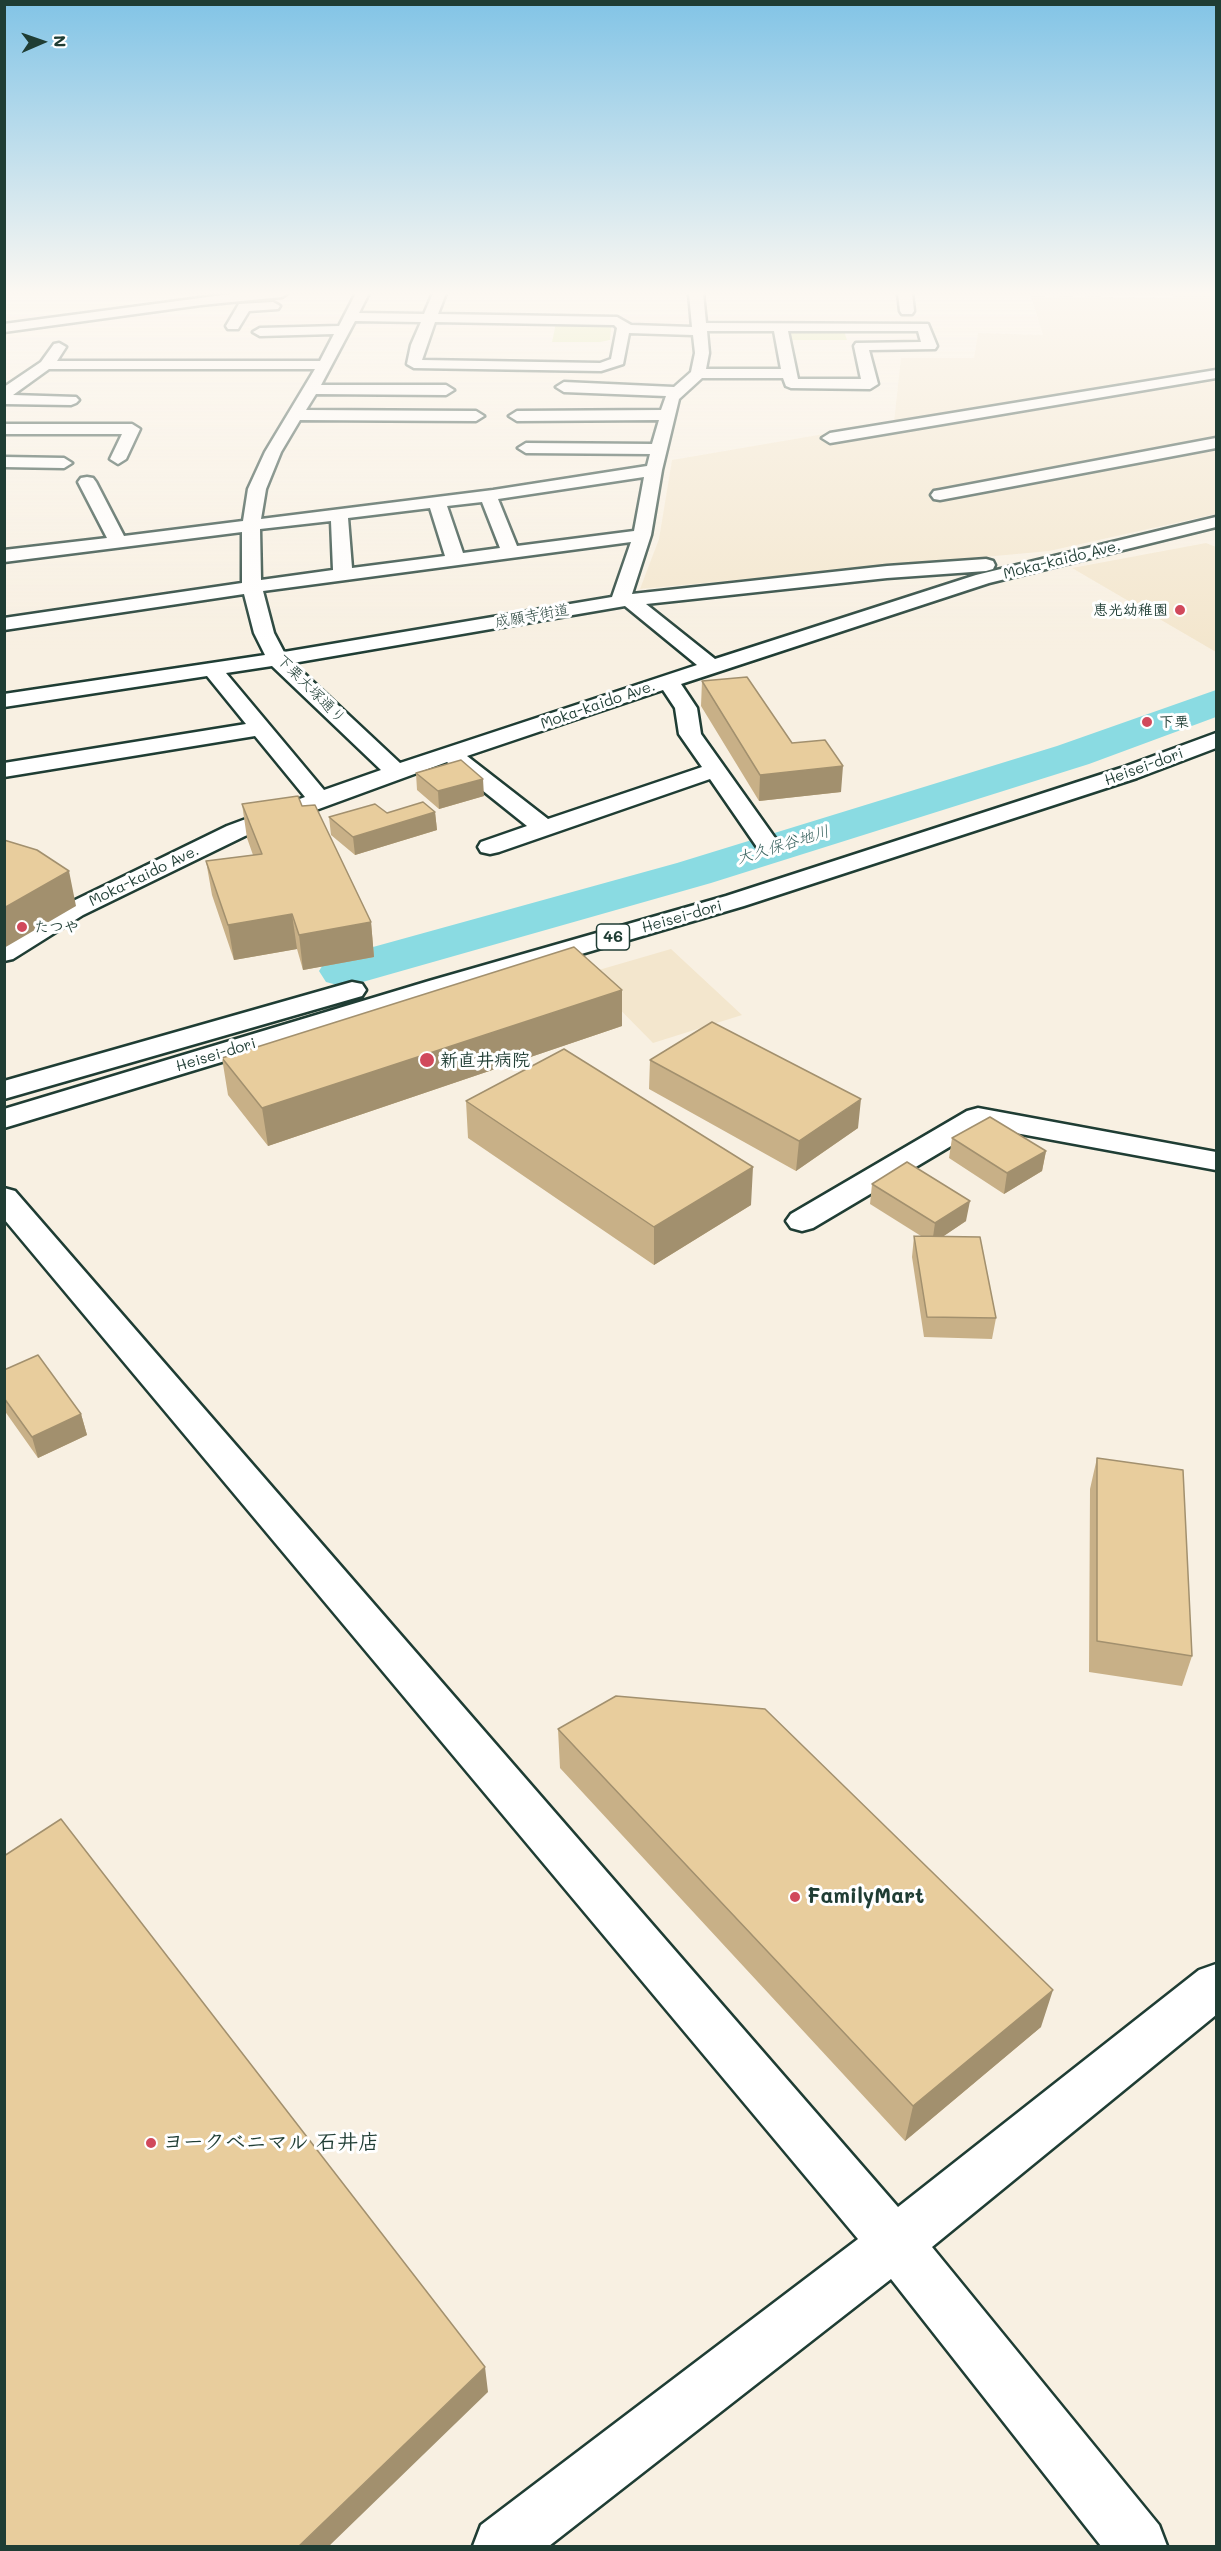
<!DOCTYPE html>
<meta charset="utf-8">
<style>
body{margin:0}
#map{position:relative;width:1221px;height:2551px;overflow:hidden;background:#f8f0e2;font-family:Mali,sans-serif}
canvas{display:block}
.frame{position:absolute;inset:0;border:6px solid #1f3d34;pointer-events:none}
.north{position:absolute;left:12px;top:12px;width:60px;height:60px;-webkit-text-stroke:4px #fff;paint-order:stroke;rotate:88deg;font-size:16px;font-weight:700;line-height:24px;text-align:center;color:#1f3d34}
.north::after{content:'';display:block;margin:auto;width:21px;height:27px;background:#1f3d34;clip-path:polygon(50% 0,100% 100%,50% 72%,0 100%)}
</style>
<div id="map">
<canvas width="1221" height="2551"></canvas>
<div class="frame"></div>
<div class="north">N</div>
</div>
<script>
const context = document.querySelector('canvas').getContext('2d');
context.lineJoin = 'round';
function fillPath(path, color) { context.fillStyle = color; context.fill(path, 'evenodd'); }
const toPath = rows => new Path2D(rows.map(r => 'M' + r).join(''));
function trace(path, color, width, dash) { context.strokeStyle = color; context.lineWidth = width; context.lineCap = dash ? 'butt' : 'round'; context.setLineDash(dash || []); context.stroke(path); }
function write(font, color, halo, rows, align = 'center') {
  context.font = font + ' Mali,"Klee One",sans-serif'; context.lineWidth = 6; context.setLineDash([]); context.textBaseline = 'middle'; context.strokeStyle = halo; context.fillStyle = color; for (const [text, x, y, turn = 0] of rows) {
    context.save(); context.translate(x, y); context.rotate((+turn || 0) * Math.PI / 180); context.textAlign = isNaN(turn) ? turn : align; if (halo) context.strokeText(text, 0, 0); context.fillText(text, 0, 0); context.restore();
  }
}
const built = toPath([
 [1172,293,1216,293,1216,514,1049,551,640,589,659,539,672,460,894,422,901,358,974,358,978,333,1043,335,1031,296,1173,298],
 [1206,543,1216,547,1216,652,1072,568],
 [671,949,742,1015,653,1043,585,974]
]);
const green = toPath([
 [556,323,600,324,611,327,610,340,600,342,552,342],
 [835,329,844,331,847,340,787,340,784,331]
]);
const river = toPath([
 [1216,690,1216,717,1089,764,711,883,345,987,326,982,319,971,326,960,677,863,1057,746,1216,690]
]);
const minor = toPath([
 [238,293,288,293,282,297,201,305,4,332,4,324,238,293],
 [356,293,369,293,359,313,424,314,433,293,446,293,438,314,617,317,631,325,692,327,689,293,703,293,706,323,928,324,937,346,935,349,869,350,878,384,870,389,791,388,786,386,783,378,702,378,679,399,662,470,651,535,632,594,887,566,986,559,993,561,995,565,993,569,986,571,887,578,646,604,715,659,976,575,1216,517,1216,527,989,583,681,684,697,708,701,734,780,845,777,850,768,852,759,850,710,779,499,852,490,854,481,852,478,847,481,842,527,826,447,762,245,836,83,915,13,959,4,961,4,941,65,905,227,826,305,797,255,736,4,777,4,763,246,724,207,676,4,707,4,694,265,655,254,633,244,594,4,630,4,618,242,583,242,532,4,562,4,550,107,538,78,482,81,478,87,477,93,478,96,482,124,536,243,521,248,489,265,452,315,369,49,369,13,395,76,397,79,400,76,403,71,405,4,404,4,387,41,362,54,344,59,343,66,347,57,361,320,361,334,334,260,336,253,332,260,328,339,326,356,293],
 [355,321,421,322,411,345,407,364,414,368,601,371,623,364,629,333,693,335,695,353,691,372,674,387,564,382,556,387,564,392,666,396,661,410,517,411,509,416,517,421,659,420,652,444,526,443,518,448,526,453,650,454,647,466,493,490,261,519,266,489,281,452,300,420,476,421,484,416,476,411,306,410,316,394,446,395,454,390,446,385,321,385,355,321],
 [435,322,614,325,617,328,611,359,600,363,422,360,435,322],
 [707,331,774,331,781,369,706,369,709,353,707,331],
 [788,331,918,331,921,342,856,343,854,346,861,379,798,379,788,331],
 [644,477,634,531,517,546,498,499,644,477],
 [482,502,500,548,463,553,447,506,482,502],
 [430,508,445,556,352,568,348,518,430,508],
 [331,521,333,570,261,580,260,529,331,521],
 [631,542,612,597,284,652,274,633,263,591,631,542],
 [625,606,697,665,400,763,293,663,625,606],
 [272,666,381,770,324,790,226,673,272,666],
 [663,690,675,708,679,734,702,767,548,819,467,756,663,690],
 [898,293,912,293,914,311,912,314,902,314,900,311,898,293],
 [273,302,280,306,278,309,249,311,238,329,228,329,226,326,239,304,273,302],
 [1216,370,1216,378,830,443,822,438,830,433,1216,370],
 [4,424,132,424,140,429,126,459,118,464,110,459,122,434,4,434,4,424],
 [1216,438,1216,448,940,500,934,499,931,495,934,491,940,490,1216,438],
 [4,457,64,458,72,463,64,468,4,467,4,457],
 [978,1108,1216,1152,1216,1170,983,1127,813,1228,802,1231,791,1228,786,1221,791,1214,967,1111,978,1108],
 [4,1188,15,1191,898,2207,1199,1970,1216,1964,1216,2015,932,2247,1159,2525,1167,2546,1101,2546,891,2279,549,2546,473,2546,481,2525,858,2239,4,1219,4,1188]
]);
const major = toPath([
 [1216,733,1216,748,1137,778,744,906,449,993,4,1128,4,1109,429,981,726,896,1121,768,1216,733],
 [352,982,362,984,366,990,362,996,4,1099,4,1081,352,982]
]);
const wall = toPath([
 [702,681,792,743,841,792,759,801,701,706],
 [416,773,484,796,439,809,417,790],
 [242,804,302,806,371,922,374,957,303,970,297,949,234,960,212,895,206,861,253,855,247,838],
 [435,812,437,830,355,855,331,835,329,817,387,813],
 [622,1026,268,1146,228,1095,222,1058],
 [650,1060,858,1128,796,1171,649,1089],
 [466,1101,751,1205,654,1265,468,1138],
 [952,1138,1046,1151,1042,1171,1004,1194,949,1158],
 [872,1184,966,1221,942,1237,996,1318,992,1339,924,1337,912,1257,914,1236,921,1236,870,1204],
 [4,1370,81,1414,87,1435,38,1458,4,1410],
 [1097,1458,1192,1656,1182,1686,1089,1672,1090,1489],
 [558,1729,1041,2027,905,2141,560,1768]
]);
const shadedWall = toPath([
 [843,766,841,792,759,801,760,775],
 [483,779,484,796,439,809,438,791],
 [435,812,437,830,355,855,353,837],
 [69,871,76,906,4,948,4,908],
 [292,914,297,949,234,960,228,925],
 [371,922,374,957,303,970,299,935],
 [622,990,622,1026,268,1146,262,1108],
 [861,1099,858,1128,796,1171,799,1141],
 [1046,1151,1042,1171,1004,1194,1007,1173],
 [753,1167,751,1205,654,1265,654,1227],
 [970,1201,966,1221,932,1244,935,1223],
 [81,1414,87,1435,38,1458,32,1437],
 [1053,1990,1041,2027,905,2141,913,2106],
 [485,2367,488,2392,328,2547,298,2547]
]);
const building = toPath([
 [747,677,792,743,825,740,843,766,760,775,702,681,747,677],
 [461,760,483,779,438,791,416,773,461,760],
 [298,796,302,806,315,805,371,922,299,935,292,914,228,925,206,861,262,854,242,804,298,796],
 [423,802,435,812,353,837,329,817,375,804,387,813,423,802],
 [4,840,37,850,69,871,4,908,4,840],
 [574,947,622,990,262,1108,222,1058,574,947],
 [712,1022,861,1099,799,1141,650,1060,712,1022],
 [564,1049,753,1167,654,1227,466,1101,564,1049],
 [990,1117,1046,1151,1007,1173,952,1138,990,1117],
 [907,1162,970,1201,935,1223,872,1184,907,1162],
 [914,1236,980,1237,996,1318,927,1317,914,1236],
 [38,1355,81,1414,32,1437,4,1398,4,1370,38,1355],
 [1097,1458,1183,1470,1192,1656,1097,1641,1097,1458],
 [616,1696,765,1709,1053,1990,913,2106,558,1729,616,1696],
 [61,1819,485,2367,298,2547,4,2547,4,1856,61,1819]
]);
const markers = [
 [1180,610,6,"#d1495b"],
 [1147,722,6,"#d1495b"],
 [22,927,6,"#d1495b"],
 [427,1060,8,"#d1495b"],
 [795,1897,6,"#d1495b"],
 [151,2143,6,"#d1495b"]
];
const farStreetnames = [
 ["Moka-kaido Ave.",1062,560,-14],
 ["成願寺街道",532,616,-10],
 ["下栗大塚通り",311,689,45],
 ["Moka-kaido Ave.",598,705,-19],
 ["Heisei-dori",1144,767,-20],
 ["Moka-kaido Ave.",144,876,-26],
 ["Heisei-dori",682,917,-16],
 ["Heisei-dori",216,1055,-17]
];
const farPoinames = [
 ["恵光幼稚園",1168,610,"right"],
 ["下栗",1159,722],
 ["たつや",34,927]
];
const farWaternames = [
 ["大久保谷地川",783,845,-17]
];
const shields = [
 [613,937,33]
];
const shieldNames = [
 ["46",613,937]
];
const poiNames = [
 ["新直井病院",440,1060]
];
const nearPoinames = [
 ["FamilyMart",807,1897],
 ["ヨークベニマル 石井店",163,2143]
];
fillPath(built, '#f3e6cd');
fillPath(green, '#d8e79a');
fillPath(river, '#8adbe2');
trace(minor, '#1f3d34', 5);
trace(major, '#1f3d34', 5);
fillPath(minor, '#fff');
fillPath(major, '#fff');
fillPath(wall, '#c8b087');
fillPath(shadedWall, '#a2906e');
fillPath(building, '#e8cd9d');
trace(building, '#a2906e', 1.5);
const sky = context.createLinearGradient(0, 0, 0, 651);
sky.addColorStop(0, '#82c4e6');
sky.addColorStop(0.45, '#fcf8f2');
sky.addColorStop(1, '#fcf8f200');
context.fillStyle = sky;
context.fillRect(0, 0, 1221, 651);
for (const [x, y, r, color] of markers) { const dot = new Path2D(); dot.arc(x, y, r, 0, 2 * Math.PI); context.fillStyle = color; context.fill(dot); trace(dot, '#fff', 2); }
write('15px', '#1f3d34', '#fff', farStreetnames);
write('bold 15px', '#1f3d34', '#fff', farPoinames, 'left');
write('italic 16px', '#3a6460', '#fff', farWaternames);
for (const [x, y, w] of shields) { const box = new Path2D(); box.roundRect(x - w / 2, y - 13, w, 26, 4.5); context.fillStyle = '#fff'; context.fill(box); trace(box, '#1f3d34', 1.5); }
write('bold 16px', '#1f3d34', null, shieldNames);
write('bold 18px', '#1f3d34', '#fff', poiNames, 'left');
write('bold 21px', '#1f3d34', '#fff', nearPoinames, 'left');
</script>
